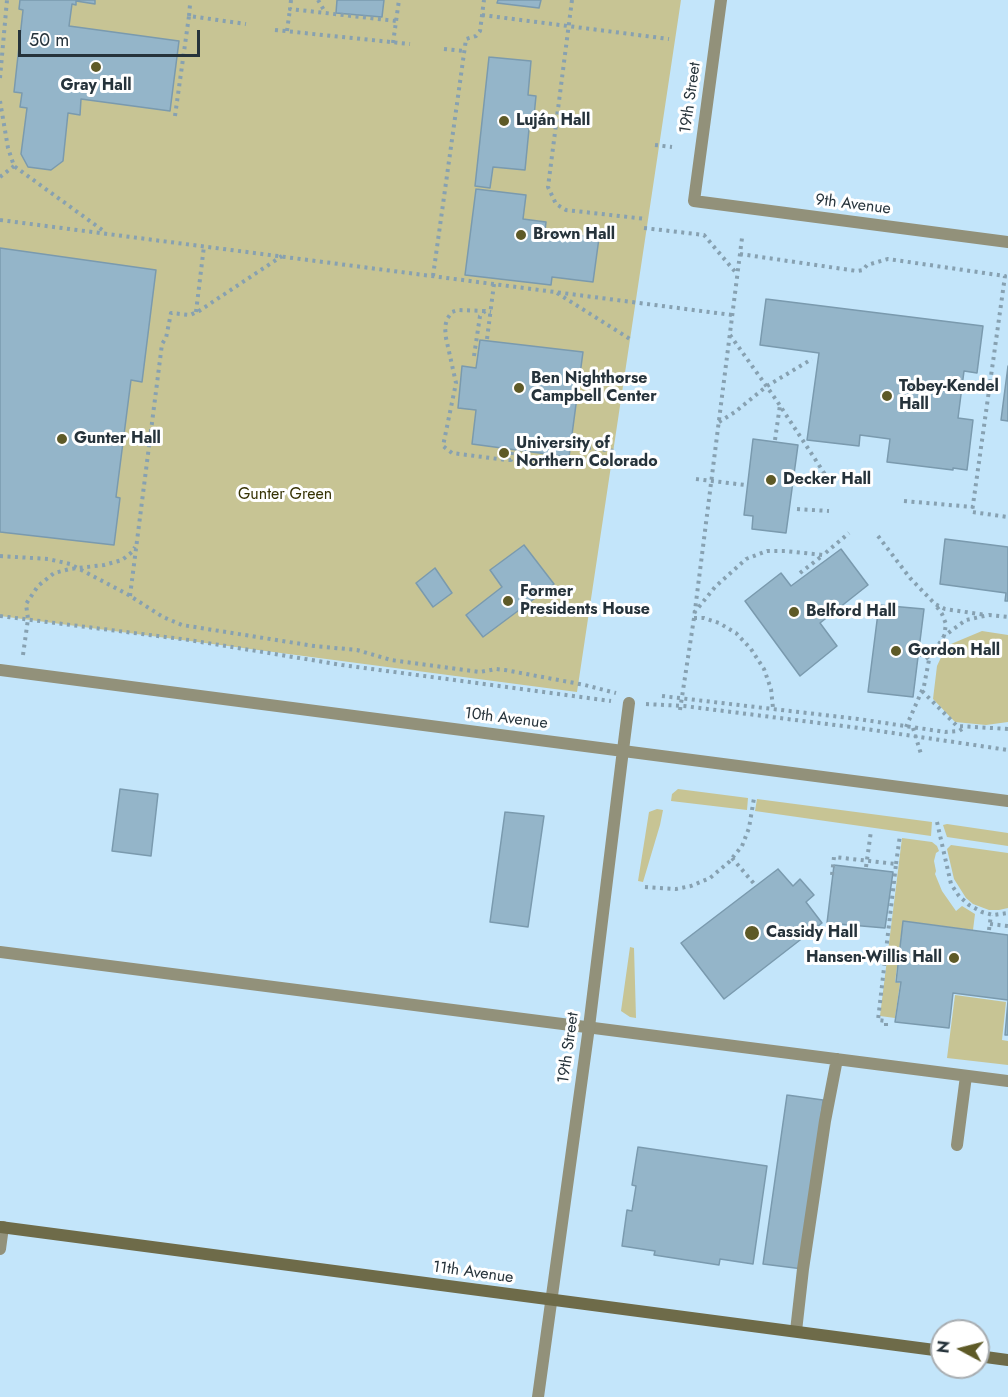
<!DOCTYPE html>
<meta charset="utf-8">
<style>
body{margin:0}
#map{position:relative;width:1008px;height:1397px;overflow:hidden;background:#c3e5fa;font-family:Jost,sans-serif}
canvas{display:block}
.north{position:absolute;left:930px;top:1319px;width:60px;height:60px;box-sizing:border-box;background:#fff;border:2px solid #a8adb1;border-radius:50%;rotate:277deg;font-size:16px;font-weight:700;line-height:24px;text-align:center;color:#26333b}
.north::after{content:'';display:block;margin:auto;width:21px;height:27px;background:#5e5a27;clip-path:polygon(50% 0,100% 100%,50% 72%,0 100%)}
.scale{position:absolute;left:18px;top:30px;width:182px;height:27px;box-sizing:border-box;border:3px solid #26333b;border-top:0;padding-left:8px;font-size:18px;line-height:21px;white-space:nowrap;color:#26333b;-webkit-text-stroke:4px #fff;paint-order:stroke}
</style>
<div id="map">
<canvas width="1008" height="1397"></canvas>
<div class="north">N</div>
<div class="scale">50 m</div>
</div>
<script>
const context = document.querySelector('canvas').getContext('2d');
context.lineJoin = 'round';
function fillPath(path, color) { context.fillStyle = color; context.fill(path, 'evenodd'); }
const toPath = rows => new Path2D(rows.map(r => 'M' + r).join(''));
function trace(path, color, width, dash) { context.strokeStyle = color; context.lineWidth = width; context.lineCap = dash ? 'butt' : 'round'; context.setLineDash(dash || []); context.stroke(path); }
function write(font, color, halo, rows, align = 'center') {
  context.font = font + ' Jost,sans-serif'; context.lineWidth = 6; context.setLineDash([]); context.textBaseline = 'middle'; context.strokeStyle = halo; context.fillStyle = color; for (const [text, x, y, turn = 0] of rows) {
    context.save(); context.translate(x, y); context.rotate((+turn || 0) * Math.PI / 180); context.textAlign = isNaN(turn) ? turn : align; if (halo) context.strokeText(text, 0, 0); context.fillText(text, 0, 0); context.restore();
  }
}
const green = toPath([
 [0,0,681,0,577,692,0,616],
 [982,631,1008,635,1008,722,986,725,955,722,933,699,937,666,944,651,951,644],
 [678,789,748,798,747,810,671,801,672,794],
 [757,799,932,822,931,836,755,811],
 [657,809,663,810,660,825,643,882,638,881,649,812],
 [947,824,1008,833,1008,846,947,837,943,825],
 [902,838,932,842,937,846,939,851,936,853,934,861,936,871,935,874,942,891,956,911,962,906,975,914,973,930,903,921,895,982,900,983,895,1018,880,1016],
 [951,845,1008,853,1008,908,999,910,989,910,973,904,966,898,954,879,947,849],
 [630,947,634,948,636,1018,630,1017,621,1011],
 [955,995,1006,1002,1002,1040,1008,1041,1008,1065,947,1058]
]);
const building = toPath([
 [20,0,95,0,95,4,76,1,76,5,72,4,69,26,179,41,170,111,81,99,80,115,68,113,63,161,51,170,28,167,21,154,27,108,20,107,22,93,14,92,23,10,19,9,20,0],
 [337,0,384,0,382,17,336,13,337,0],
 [498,0,541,0,539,8,497,3,498,0],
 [489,57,531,61,528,95,536,96,534,116,527,115,526,126,529,129,525,170,493,167,490,188,475,186,489,57],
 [476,189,526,195,523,219,546,222,545,231,599,238,593,282,552,277,551,285,465,275,476,189],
 [0,248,156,270,142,382,131,380,116,497,120,498,114,545,0,532,0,248],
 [766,299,983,326,977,373,964,371,958,418,973,420,967,470,953,468,953,470,887,462,890,439,860,435,859,446,807,440,819,353,760,345,766,299],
 [480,340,583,352,569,457,472,444,476,410,458,408,462,366,476,368,480,340],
 [1008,366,1008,421,1001,420,1008,366],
 [753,439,798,445,786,533,752,529,753,516,744,515,753,439],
 [945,539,1008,547,1008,601,1005,601,1006,593,940,584,945,539],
 [524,545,554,584,483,637,466,615,502,587,490,570,524,545],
 [841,549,868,585,820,623,837,646,800,676,745,601,781,573,791,586,841,549],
 [435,568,452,593,433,607,416,583,435,568],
 [879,605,924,609,913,697,868,692,879,605],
 [120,789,158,794,151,856,112,851,120,789],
 [505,812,544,816,528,927,490,922,505,812],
 [834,865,893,872,885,928,827,923,834,865],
 [778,869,793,886,800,879,814,895,806,902,822,923,724,999,681,943,778,869],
 [903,921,1008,935,1008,1000,953,993,949,1028,895,1022,901,982,896,982,903,921],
 [1008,1001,1008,1035,1005,1035,1008,1001],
 [787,1095,823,1100,803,1269,763,1264,787,1095],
 [638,1147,767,1166,753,1264,720,1259,719,1265,654,1255,655,1251,622,1246,627,1210,632,1211,636,1186,632,1185,638,1147]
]);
const path = toPath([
 [291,0,290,9,396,21],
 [318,0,325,12],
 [572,0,548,187,556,204,566,210,646,219],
 [482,15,669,39],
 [189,16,190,5],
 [275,30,410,44],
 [287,31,290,9],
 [393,43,399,0],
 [444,49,464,51],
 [0,78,7,0],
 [0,101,8,148,14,166,105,232],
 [175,116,189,16,246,24],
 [655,145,672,147],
 [0,177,14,166],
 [0,220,732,315],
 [644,228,704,235,737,274],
 [740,254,857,271,863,270,867,265,888,259,1005,276,972,512,1008,517],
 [433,276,466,39,476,36,480,31,484,0],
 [557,293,630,339],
 [485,311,458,310,452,312,447,319,445,327,446,338,456,383,443,446,452,453,506,460,511,460,512,452],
 [196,312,204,246],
 [730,335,777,401,830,482],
 [487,339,494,284],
 [474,356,480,316,485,311,491,312],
 [582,380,624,383],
 [719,422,735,412,767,386,812,359],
 [775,440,780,405],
 [573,446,615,451],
 [696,479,745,485],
 [904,501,973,507],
 [797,509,829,511],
 [878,536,910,578,935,604,945,609,986,615],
 [0,556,48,559,70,564,127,594,163,617,182,625,314,646,357,650,391,660,480,672,496,669,505,670,585,685,616,693],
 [800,573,822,556],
 [130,596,162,344,166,338,171,313,190,315,199,311,282,256],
 [937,607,942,614,946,624,944,636],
 [694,613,715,587,746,559,767,551,785,551,823,555,849,533],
 [0,616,189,640,342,665,611,701],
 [694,618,704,618,719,623,736,633,751,649,764,669,771,689,773,708],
 [23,655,28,619,26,604,38,586,54,573,70,569,104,565,122,560,132,552,135,547],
 [920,655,925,655,929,660],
 [922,691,957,726,1008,729],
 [662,696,858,719,945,732,959,731,965,727],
 [646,704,684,706,859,728,1008,750],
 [680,710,694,618,742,238],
 [906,727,924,686,929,660,944,636,966,620,989,615,1008,617],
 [913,728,921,754],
 [937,822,951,884,959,896,969,905,982,912,993,915,1008,913],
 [732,858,756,886],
 [896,864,900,835],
 [866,867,871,831],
 [832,875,834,857,896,864,878,1020,886,1021,886,1026],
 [645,887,676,889,691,886,710,878,729,862,742,846,749,828,754,798],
 [990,924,1008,926],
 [989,930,991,915]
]);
const service = toPath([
 [623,750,629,703],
 [0,952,1008,1081],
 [957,1145,966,1076],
 [0,1249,3,1227],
 [796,1331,803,1269,825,1121,837,1059]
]);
const minor = toPath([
 [721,0,694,201,1008,242],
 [0,670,1008,801],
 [538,1397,589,1027,623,750]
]);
const secondary = toPath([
 [0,1227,942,1351],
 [978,1356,1008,1360]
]);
const markers = [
 [96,67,6,"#5e5a27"],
 [504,121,6,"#5e5a27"],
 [521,235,6,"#5e5a27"],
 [519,388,6,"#5e5a27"],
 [887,396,6,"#5e5a27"],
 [62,439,6,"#5e5a27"],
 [504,453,6,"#5e5a27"],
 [771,480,6,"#5e5a27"],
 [508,601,6,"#5e5a27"],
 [794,612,6,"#5e5a27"],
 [896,651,6,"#5e5a27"],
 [752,933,8,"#5e5a27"],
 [954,958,6,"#5e5a27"]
];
const poiNames = [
 ["Gray Hall",96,86,"center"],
 ["Luján Hall",516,121],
 ["Brown Hall",533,235],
 ["Ben Nighthorse",531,379],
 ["Campbell Center",531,397],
 ["Tobey-Kendel",899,387],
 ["Hall",899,405],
 ["Gunter Hall",74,439],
 ["University of",516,444],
 ["Northern Colorado",516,462],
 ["Decker Hall",783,480],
 ["Former",520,592],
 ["Presidents House",520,610],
 ["Belford Hall",806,612],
 ["Gordon Hall",908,651],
 ["Cassidy Hall",766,933],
 ["Hansen-Willis Hall",942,958,"right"]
];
const streetNames = [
 ["19th Street",691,98,-82],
 ["9th Avenue",853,205,7],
 ["10th Avenue",506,719,7],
 ["19th Street",569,1048,-82],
 ["11th Avenue",473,1273,8]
];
const parkNames = [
 ["Gunter Green",285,495]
];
fillPath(green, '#c7c494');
fillPath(building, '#94b5c9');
trace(building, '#7a9aae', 1.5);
trace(path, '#87a1b1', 4, [3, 4.5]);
trace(service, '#92917a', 12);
trace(minor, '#92917a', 12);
trace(secondary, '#6e6b49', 12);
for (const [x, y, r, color] of markers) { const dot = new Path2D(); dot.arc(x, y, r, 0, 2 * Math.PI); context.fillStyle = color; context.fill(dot); trace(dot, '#fff', 2); }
write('bold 16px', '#26333b', '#fff', poiNames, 'left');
write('16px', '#26333b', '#fff', streetNames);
write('16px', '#363204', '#fff', parkNames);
</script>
